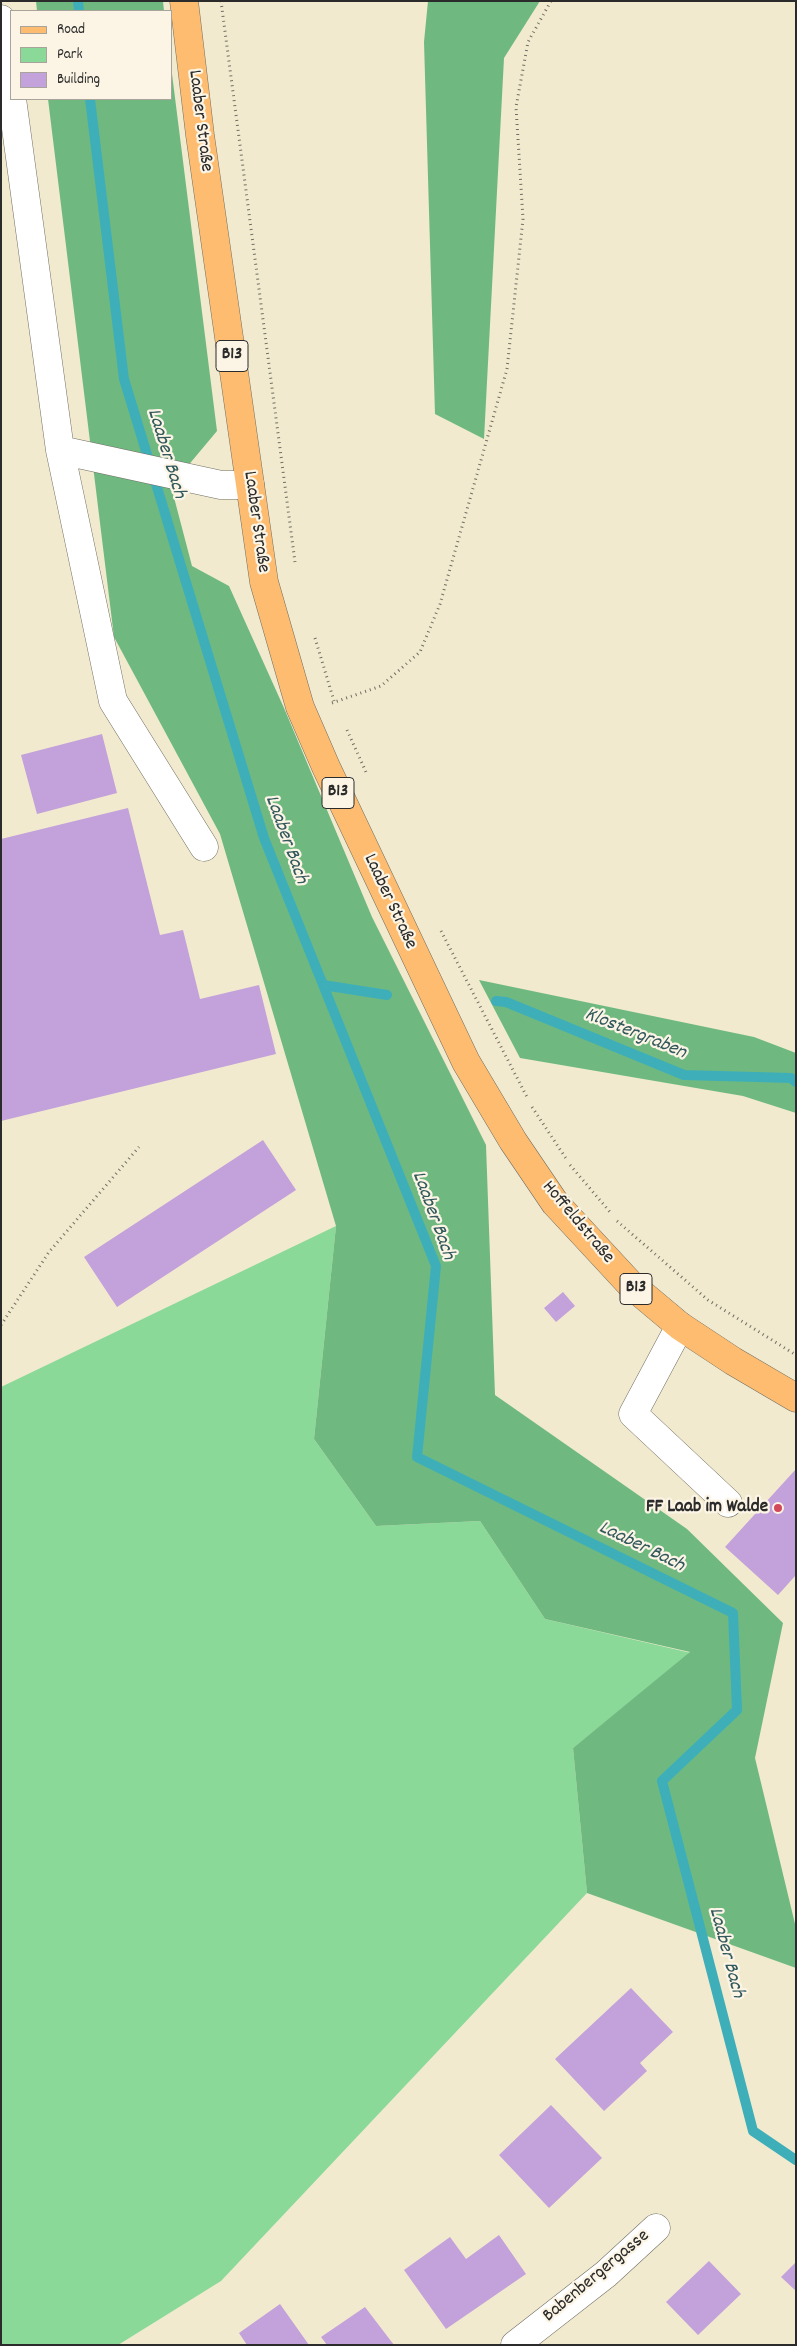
<!DOCTYPE html>
<meta charset="utf-8">
<style>
body{margin:0}
#map{position:relative;width:797px;height:2346px;overflow:hidden;background:#f1eace;font-family:Dekko,sans-serif}
canvas{display:block}
.frame{position:absolute;inset:0;border:2px solid #2b2b2b;pointer-events:none}
.legend{position:absolute;left:10px;top:10px;width:162px;height:90px;box-sizing:border-box;background:#fcf5e5;border:1px solid #a8a49b;margin:0;padding:6px 9px;list-style:none;font-size:15px;color:#2b2b2b}
.legend li{display:flex;align-items:center;gap:10px;height:25px}
.legend b{width:25px;border:1px solid #a8a49b}
</style>
<div id="map">
<canvas width="797" height="2346"></canvas>
<div class="frame"></div>
<ul class="legend">
<li><b style="height:6px;background:#fdbc6f"></b>Road</li>
<li><b style="height:14px;background:#8ad998"></b>Park</li>
<li><b style="height:14px;background:#c3a1db"></b>Building</li>
</ul>
</div>
<script>
const context = document.querySelector('canvas').getContext('2d');
context.lineJoin = 'round';
function fillPath(path, color) { context.fillStyle = color; context.fill(path, 'evenodd'); }
const toPath = rows => new Path2D(rows.map(r => 'M' + r).join(''));
function trace(path, color, width, dash) { context.strokeStyle = color; context.lineWidth = width; context.lineCap = dash ? 'butt' : 'round'; context.setLineDash(dash || []); context.stroke(path); }
function write(font, color, halo, rows, align = 'center') {
  context.font = font + ' Dekko,sans-serif'; context.lineWidth = 4.5; context.setLineDash([]); context.textBaseline = 'middle'; context.strokeStyle = halo; context.fillStyle = color; for (const [text, x, y, turn = 0] of rows) {
    context.save(); context.translate(x, y); context.rotate((+turn || 0) * Math.PI / 180); context.textAlign = isNaN(turn) ? turn : align; if (halo) context.strokeText(text, 0, 0); context.fillText(text, 0, 0); context.restore();
  }
}
const green = toPath([
 [336,1226,314,1439,376,1526,480,1521,545,1619,691,1653,573,1748,587,1893,221,2281,118,2345,1,2345,1,1387]
]);
const forest = toPath([
 [36,1,163,1,164,11,37,11],
 [428,1,540,1,504,58,484,439,435,414,424,42],
 [171,66,217,431,171,486,192,566,229,586,284,708,372,917,486,1145,495,1395,687,1529,783,1623,755,1758,796,1928,796,1968,587,1893,573,1748,690,1652,545,1619,480,1521,376,1526,314,1439,336,1226,220,834,114,637,48,99,171,99],
 [479,980,754,1037,796,1053,796,1113,743,1096,520,1058]
]);
const stream = toPath([
 [78,1,79,11],
 [90,99,124,379,264,838,436,1266,417,1457,733,1613,737,1710,662,1781,753,2131,796,2160],
 [323,985,387,995],
 [496,1001,506,1002,684,1075,791,1078,796,1082]
]);
const building = toPath([
 [102,734,117,793,37,814,21,755],
 [128,808,160,935,183,930,200,999,259,985,276,1054,1,1121,1,839],
 [263,1140,296,1190,117,1307,84,1257],
 [563,1292,575,1306,556,1322,544,1308],
 [796,1469,796,1575,778,1595,725,1547],
 [631,1988,673,2032,640,2063,647,2071,604,2111,555,2059],
 [551,2105,602,2158,549,2208,499,2155],
 [499,2235,526,2274,446,2329,404,2270,450,2237,466,2259],
 [709,2261,741,2294,698,2335,666,2302],
 [796,2262,796,2291,781,2277],
 [280,2304,309,2345,247,2345,239,2333],
 [365,2307,394,2345,327,2345,321,2337]
]);
const path = toPath([
 [221,1,295,562],
 [315,638,334,701],
 [332,703,381,686,420,652,440,604,507,369,523,219,516,107,528,42,551,1],
 [347,730,366,772],
 [441,931,528,1099],
 [532,1107,567,1160],
 [570,1165,610,1212],
 [617,1221,708,1300,796,1355],
 [1,1325,49,1252,139,1147]
]);
const minor = toPath([
 [1,19,11,93],
 [12,99,60,450,113,701,204,847],
 [60,450,221,485,250,485],
 [680,1326,633,1414,728,1503],
 [515,2345,606,2274,656,2228]
]);
const major = toPath([
 [184,1,200,135,264,582,300,707,326,767,466,1062,513,1141,555,1203,631,1285,680,1326,733,1361,796,1398]
]);
const markers = [
 [778,1508,5,"#d1495b"]
];
const shields = [
 [232,356,32],
 [338,793,32],
 [636,1289,32]
];
const shieldNames = [
 ["B13",232,356],
 ["B13",338,793],
 ["B13",636,1289]
];
const streetNames = [
 ["Laaber Straße",199,121,83],
 ["Laaber Straße",255,522,82],
 ["Laaber Straße",389,902,65],
 ["Hoffeldstraße",577,1223,50],
 ["Babenbergergasse",597,2277,-40]
];
const poiNames = [
 ["FF Laab im Walde",768,1508]
];
const waterNames = [
 ["Laaber Bach",165,454,73],
 ["Laaber Bach",285,840,70],
 ["Klostergraben",635,1035,22],
 ["Laaber Bach",432,1216,70],
 ["Laaber Bach",641,1548,26],
 ["Laaber Bach",725,1953,75]
];
fillPath(green, '#8ad998');
fillPath(forest, '#6fb980');
trace(stream, '#3eafb9', 10);
fillPath(building, '#c3a1db');
trace(minor, '#706e64', 29);
trace(major, '#706e64', 29);
trace(path, '#706e64', 3, [1, 4]);
trace(minor, '#fff', 28);
trace(major, '#fdbc6f', 28);
for (const [x, y, r, color] of markers) { const dot = new Path2D(); dot.arc(x, y, r, 0, 2 * Math.PI); context.fillStyle = color; context.fill(dot); trace(dot, '#fcf5e5', 2); }
for (const [x, y, w] of shields) { const box = new Path2D(); box.roundRect(x - w / 2, y - 15.5, w, 31, 4); context.fillStyle = '#fcf5e5'; context.fill(box); trace(box, '#2b2b2b', 1); }
write('bold 18px', '#2b2b2b', null, shieldNames);
write('19px', '#2b2b2b', '#fcf5e5', streetNames);
write('bold 19px', '#2b2b2b', '#fcf5e5', poiNames, 'right');
write('italic 20px', '#32595d', '#fcf5e5', waterNames);
</script>
